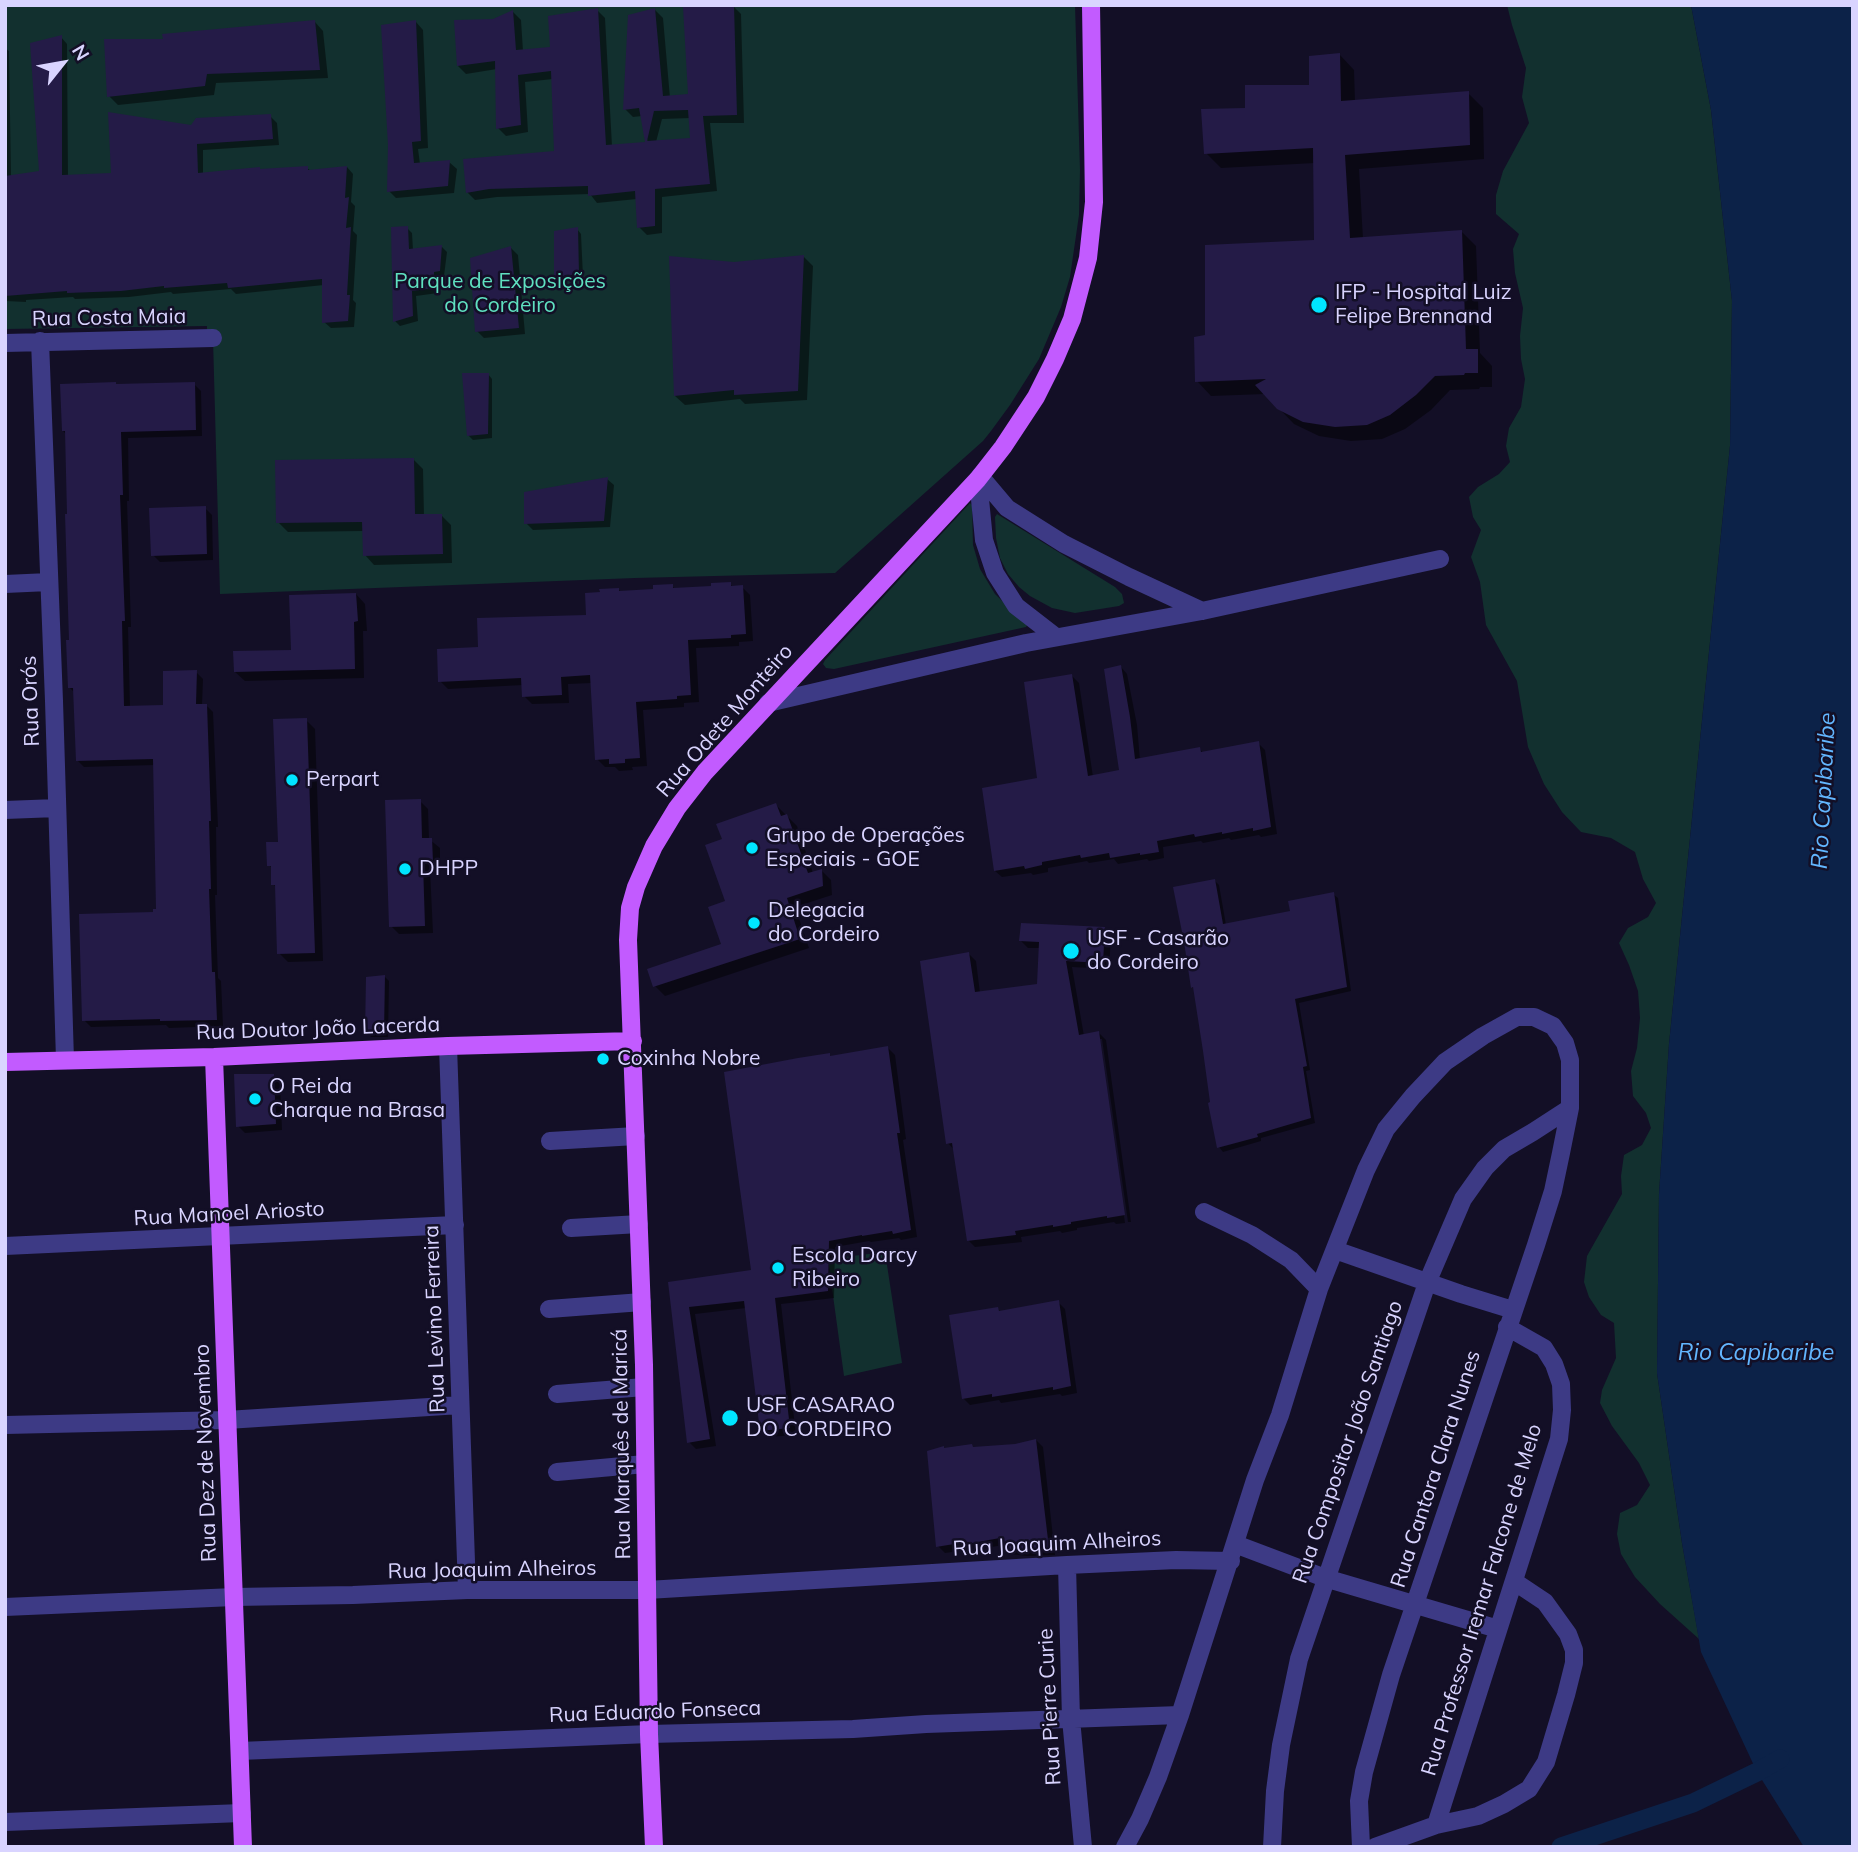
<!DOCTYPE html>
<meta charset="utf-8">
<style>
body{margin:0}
#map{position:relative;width:1858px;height:1852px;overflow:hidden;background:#130f26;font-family:Mulish,sans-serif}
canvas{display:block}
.frame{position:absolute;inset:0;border:7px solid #d9d4ff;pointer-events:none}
.north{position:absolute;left:28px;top:28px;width:70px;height:70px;-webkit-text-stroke:5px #130f26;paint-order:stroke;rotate:59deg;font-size:19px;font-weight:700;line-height:28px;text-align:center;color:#d9d4ff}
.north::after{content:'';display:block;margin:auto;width:24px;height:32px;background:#d9d4ff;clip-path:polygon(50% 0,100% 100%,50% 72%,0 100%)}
</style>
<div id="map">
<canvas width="1858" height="1852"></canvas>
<div class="frame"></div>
<div class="north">N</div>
</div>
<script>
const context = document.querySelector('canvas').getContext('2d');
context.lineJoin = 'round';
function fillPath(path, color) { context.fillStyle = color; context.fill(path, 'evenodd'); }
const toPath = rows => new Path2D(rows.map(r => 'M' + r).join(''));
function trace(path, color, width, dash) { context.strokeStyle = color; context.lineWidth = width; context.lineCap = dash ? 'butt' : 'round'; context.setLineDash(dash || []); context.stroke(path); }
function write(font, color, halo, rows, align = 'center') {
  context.font = font + ' Mulish,sans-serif'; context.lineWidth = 5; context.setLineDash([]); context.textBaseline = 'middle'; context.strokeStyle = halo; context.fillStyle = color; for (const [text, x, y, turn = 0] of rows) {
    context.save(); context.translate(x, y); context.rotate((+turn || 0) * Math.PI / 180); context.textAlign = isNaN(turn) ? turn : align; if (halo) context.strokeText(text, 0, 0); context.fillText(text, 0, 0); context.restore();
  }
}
const green = toPath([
 [5,5,1075,5,1080,170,1079,215,1070,277,1061,307,1039,359,1010,405,991,431,983,441,835,573,635,578,220,594,213,339,207,331,207,326,5,329],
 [1507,5,1691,5,1711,110,1732,301,1730,446,1669,1044,1659,1194,1657,1373,1682,1543,1699,1639,1660,1604,1635,1577,1621,1554,1617,1534,1620,1513,1637,1505,1650,1485,1639,1463,1612,1426,1600,1403,1602,1390,1616,1358,1614,1323,1601,1315,1589,1297,1584,1282,1587,1256,1622,1194,1621,1176,1624,1155,1642,1145,1651,1128,1646,1113,1633,1096,1631,1071,1637,1048,1640,1018,1638,991,1629,965,1619,943,1628,928,1648,917,1656,903,1643,879,1635,852,1611,838,1581,832,1562,812,1544,784,1528,747,1517,681,1486,625,1480,582,1471,557,1481,530,1473,517,1469,497,1478,487,1499,474,1510,462,1506,446,1509,428,1521,407,1525,379,1521,359,1520,336,1523,308,1515,273,1513,249,1519,234,1496,214,1496,195,1503,171,1529,123,1522,97,1526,68,1512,25],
 [970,503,972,505,973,545,980,569,995,594,1027,625,1026,627,834,669,826,668,823,664,825,660],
 [997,514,1115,587,1122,594,1124,603,1119,606,1075,613,1052,608,1030,596,1019,587,1008,574,1000,558,996,538,995,517],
 [885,1252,902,1363,844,1376,828,1259]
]);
const water = toPath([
 [1691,5,1853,5,1853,1847,1804,1847,1757,1772,1701,1652,1682,1543,1657,1373,1659,1194,1669,1044,1730,446,1732,301,1711,110]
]);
const shadow = toPath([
 [733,6,741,14,744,123,710,123,717,191,662,197,662,233,647,235,639,227,637,199,597,203,590,194,497,197,475,200,467,192,556,153,553,79,525,82,528,132,506,136,498,128,497,69,466,74,458,66,493,21,513,12,521,20,523,51,551,49,597,10,605,18,612,146,648,143,642,116,633,117,625,109,655,10,663,18,670,98,689,96],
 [691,118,692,140,656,142,662,119],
 [315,22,323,31,328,78,216,83,214,95,118,105,109,96,164,41],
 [416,22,423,30,428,148,418,149,420,164,449,162,457,169,454,193,396,198,389,191],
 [61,37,67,44,68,177,113,174,192,126,270,116,277,123,279,145,203,150,203,174,307,168,311,171,347,167,353,174,351,202,355,206,353,231,357,235,353,300,356,303,354,327,331,328,324,322,324,285,236,294,231,289,173,294,171,292,129,297,75,299,73,297,26,300,26,302,5,301,5,48,9,51,11,177,41,173],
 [1340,55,1354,70,1355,102,1468,93,1483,108,1484,159,1359,169,1363,239,1462,232,1476,246,1480,353,1492,366,1492,387,1480,387,1479,389,1450,390,1431,410,1405,429,1382,439,1351,441,1319,436,1294,424,1265,394,1211,396,1197,381,1207,337,1316,241,1315,163,1221,168,1206,153,1247,110,1311,87],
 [407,228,412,233,413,250,442,247,447,252,444,276,438,276,438,293,416,296,418,321,400,326,395,321],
 [577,229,581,234,583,277,560,280,556,276],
 [511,248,518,255,525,334,484,338,477,331],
 [803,256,813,266,807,400,745,404,740,399,685,405,675,396,734,264],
 [488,374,492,379,492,438,473,440,468,435],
 [194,384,201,391,202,436,128,438,129,501,127,501,131,627,128,627,130,708,164,707,196,672,203,679,202,705,206,705,213,712,218,827,216,827,217,895,215,895,218,978,221,981,223,1026,169,1028,166,1025,91,1027,84,1020,158,911,155,765,84,767,77,760,75,693,69,687,71,642,69,516,66,434,63,431],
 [413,459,423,469,424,516,442,516,451,525,452,563,374,565,365,555,364,531,288,532,278,522],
 [607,479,614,485,610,527,533,530,526,523],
 [205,508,212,515,213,560,160,562,153,555],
 [730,584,734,588,742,587,750,595,753,641,739,642,739,646,696,648,699,702,684,703,684,707,643,710,647,766,632,767,633,770,619,771,615,767,605,767,597,759,592,683,568,684,569,703,532,704,524,696,523,685,448,689,440,681,480,649,588,617,618,589,621,592,655,590,672,586,676,590,712,587],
 [356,594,365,604,367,631,363,631,364,678,245,681,235,672,292,652],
 [1121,667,1127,674,1137,725,1140,760,1200,749,1203,753,1258,743,1265,750,1277,834,1261,837,1259,835,1231,840,1229,838,1203,843,1201,841,1163,847,1164,858,1149,861,1147,859,1118,864,1114,859,1089,863,1087,861,1048,868,1048,872,1033,875,1031,873,1002,877,995,871,1039,779,1072,676,1079,683,1093,777,1121,771],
 [306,720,315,729,323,961,288,962,279,953,277,888,273,884,273,869,269,865,280,843],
 [420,801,428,809,429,839,440,848,440,870,430,870,433,933,399,934,391,926],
 [776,805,797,826,813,873,822,871,831,880,832,895,795,907,809,948,665,996,655,986,723,945,727,902,724,840],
 [1215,881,1219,885,1226,925,1292,912,1333,894,1338,898,1351,991,1299,1003,1310,1070,1306,1071,1315,1123,1261,1138,1261,1141,1223,1152,1219,1147,1195,989,1192,987],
 [1104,929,1111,936,1109,969,1072,967,1084,1036,1099,1033,1106,1040,1131,1222,1128,1222,1102,1039,1099,1039,1125,1223,1116,1224,1114,1222,1077,1228,1077,1230,1062,1233,1060,1231,1021,1237,1022,1242,975,1247,968,1240,955,1151,948,1143,969,954,976,961,980,993,1038,985,1040,948,1028,948,1021,941],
 [385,977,389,981,388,1037,371,1037,367,1032],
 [888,1048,895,1055,906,1139,903,1140,917,1237,901,1240,899,1238,871,1242,869,1241,835,1247,834,1298,781,1304,796,1435,768,1437,761,1430,746,1308,695,1314,716,1446,696,1449,689,1442,670,1283,753,1271,829,1055,832,1058],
 [273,1076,280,1083,282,1130,245,1133,238,1126],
 [1058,1302,1065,1309,1077,1393,1062,1396,1060,1394,1001,1403,999,1400,970,1405,963,1398,998,1309,1001,1312],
 [1036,1440,1043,1447,1055,1555,1027,1556,1010,1554,1003,1545,975,1550,974,1549,945,1553,938,1546,945,1449,1015,1446]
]);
const canal = toPath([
 [1561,1847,1693,1803,1757,1772,1780,1759]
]);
const building = toPath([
 [716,5,734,5,737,115,703,116,710,184,655,189,655,226,637,228,635,191,588,196,588,186,489,189,466,193,463,159,554,151,551,71,518,75,521,125,496,129,495,61,457,66,454,20,493,19,513,10,516,50,550,47,548,16,598,8,606,145,645,142,639,108,623,110,628,15,655,8,663,96,688,94,683,7],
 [688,110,690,138,647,141,654,111],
 [315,20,320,70,207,74,205,86,107,97,104,39,163,39,162,34],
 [416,20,421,141,412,142,414,163,450,160,448,186,387,192,388,145,381,25],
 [62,35,62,175,111,173,108,112,191,125,196,118,271,114,273,139,197,144,198,173,260,167,260,169,308,166,308,170,347,166,345,198,349,197,346,228,351,227,347,295,350,295,348,321,322,323,322,279,228,288,227,283,164,288,164,286,121,291,67,293,67,291,5,296,5,176,39,171,30,43],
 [1340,53,1341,101,1469,91,1470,145,1345,155,1350,238,1462,230,1466,349,1478,349,1478,373,1465,373,1464,375,1435,376,1416,395,1390,415,1367,425,1335,427,1303,422,1277,409,1255,385,1266,379,1195,382,1194,337,1205,335,1205,245,1314,240,1313,148,1204,154,1201,109,1245,108,1245,85,1309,85,1309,56],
 [408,226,409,249,442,245,440,271,434,272,434,288,412,291,413,316,393,322,391,227],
 [578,227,579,274,554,277,554,231],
 [511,246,519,328,475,332,470,258],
 [804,255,798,391,734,395,734,390,674,396,669,256,734,262],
 [462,373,489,373,488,434,467,436],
 [116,382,116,384,195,382,196,430,121,432,123,495,120,495,125,621,122,621,124,706,163,705,163,671,197,670,196,704,207,704,211,821,209,821,211,889,209,889,212,972,215,972,217,1020,160,1021,160,1019,82,1021,79,914,153,912,153,909,156,909,153,759,76,761,73,688,68,688,66,640,69,640,65,514,67,514,65,431,62,431,60,384],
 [414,458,415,514,442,514,443,554,363,556,362,522,276,523,275,460],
 [608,477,604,521,524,524,524,492],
 [206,506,207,554,151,556,149,508],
 [731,582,731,586,743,585,746,634,731,635,731,638,688,640,691,695,677,696,677,699,636,702,640,758,625,759,625,763,609,764,609,759,595,760,590,675,561,677,562,695,522,697,521,678,438,682,437,649,478,647,477,618,586,615,585,593,600,592,599,589,619,588,619,591,653,589,653,585,673,584,673,588,711,586,711,583],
 [356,593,358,621,354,622,355,669,234,672,233,651,291,650,289,595],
 [1121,665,1130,717,1135,759,1200,747,1201,752,1259,741,1271,827,1253,831,1253,828,1222,834,1222,832,1195,837,1194,834,1157,841,1159,852,1140,855,1140,853,1110,858,1109,853,1081,858,1080,855,1042,862,1042,865,1025,869,1024,866,994,871,982,788,1037,778,1024,682,1072,674,1088,776,1119,770,1104,669],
 [307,718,315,953,277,954,275,885,271,885,271,866,267,866,266,842,278,842,273,719],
 [421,799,422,838,432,838,433,862,423,863,425,926,389,927,385,800],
 [776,803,781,816,787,814,808,873,822,869,823,886,787,898,800,939,653,987,647,969,721,944,708,907,725,901,705,845,722,839,716,824],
 [1215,879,1223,924,1290,911,1288,901,1334,892,1347,987,1295,999,1307,1066,1303,1067,1311,1118,1257,1134,1258,1137,1217,1148,1208,1103,1210,1102,1203,1051,1193,987,1191,988,1184,942,1173,887],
 [1021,923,1105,927,1103,963,1066,961,1079,1035,1099,1031,1125,1215,1107,1218,1107,1216,1071,1222,1071,1224,1053,1227,1053,1225,1015,1231,1016,1235,967,1241,952,1143,946,1144,920,961,969,952,975,992,1037,984,1039,942,1019,941],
 [385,975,384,1033,365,1033,366,977],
 [888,1046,900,1133,897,1133,911,1230,893,1234,892,1231,862,1236,862,1235,829,1241,828,1291,775,1298,790,1428,760,1431,744,1301,689,1307,710,1439,687,1443,668,1282,751,1270,724,1072,798,1058,830,1053,830,1056],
 [234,1074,274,1074,276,1124,236,1127],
 [1059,1300,1071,1386,1053,1390,1053,1387,992,1397,992,1394,962,1399,949,1315,998,1307,999,1311],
 [1036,1439,1049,1548,1022,1550,1001,1548,1000,1538,967,1544,966,1542,936,1547,927,1451,944,1446,944,1448,972,1444,973,1447,1015,1444]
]);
const minor = toPath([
 [40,341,54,701,65,1060],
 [5,343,213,338],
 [980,476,1007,508,1064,544,1129,577,1202,611],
 [978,479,984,540,995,573,1016,606,1056,637],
 [5,584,49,582],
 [768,703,1026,643,1202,611,1440,559],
 [5,810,57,808],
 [448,1046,467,1590],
 [550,1141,636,1136],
 [1204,1212,1252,1235,1291,1260,1319,1289],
 [571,1228,639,1224],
 [5,1246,455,1225],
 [1335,1250,1461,1294,1513,1310],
 [549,1309,642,1302],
 [557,1394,644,1387],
 [5,1425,227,1420,460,1405],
 [557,1472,645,1464],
 [1235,1544,1325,1578,1498,1629],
 [1067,1565,1071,1719,1083,1847],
 [5,1607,234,1597,353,1595,467,1590,647,1590,1067,1565,1176,1560,1231,1561],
 [240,1751,649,1734,853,1729,926,1724,1180,1715],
 [5,1822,242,1813],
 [1436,1825,1559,1439,1562,1410,1561,1384,1554,1364,1544,1348,1507,1327],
 [1125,1847,1140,1819,1158,1777,1180,1715,1255,1480,1280,1415,1319,1289,1366,1170,1386,1129,1413,1096,1445,1062,1483,1036,1517,1017,1534,1017,1553,1026,1565,1043,1570,1060,1570,1108,1561,1153,1553,1191,1536,1245,1391,1675,1364,1772,1359,1801,1361,1847],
 [1272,1847,1275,1791,1281,1745,1299,1659,1427,1283,1463,1199,1485,1168,1504,1149,1533,1132,1570,1108],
 [1375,1847,1436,1825,1478,1816,1504,1804,1529,1789,1546,1762,1566,1695,1574,1663,1574,1650,1568,1634,1545,1602,1515,1582]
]);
const major = toPath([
 [214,1057,243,1847],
 [5,1062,214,1057,448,1046,633,1041],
 [654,1847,649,1734,644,1365,628,940,630,908,636,887,654,846,677,808,705,772,978,479,1003,447,1036,397,1055,359,1072,319,1088,258,1094,202,1091,5]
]);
const markers = [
 [1319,305,9,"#00e5ff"],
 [292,780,7,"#00e5ff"],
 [752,848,7,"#00e5ff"],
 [405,869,7,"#00e5ff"],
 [754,923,7,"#00e5ff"],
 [1071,951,9,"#00e5ff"],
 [603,1059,7,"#00e5ff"],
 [255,1099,7,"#00e5ff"],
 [778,1268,7,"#00e5ff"],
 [730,1418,9,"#00e5ff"]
];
const parkNames = [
 ["Parque de Exposições",500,282],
 ["do Cordeiro",500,306]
];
const poiNames = [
 ["IFP - Hospital Luiz",1335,293],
 ["Felipe Brennand",1335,317],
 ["Perpart",306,780],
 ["Grupo de Operações",766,836],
 ["Especiais - GOE",766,860],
 ["DHPP",419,869],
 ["Delegacia",768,911],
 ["do Cordeiro",768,935],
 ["USF - Casarão",1087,939],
 ["do Cordeiro",1087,963],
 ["Coxinha Nobre",617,1059],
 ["O Rei da",269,1087],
 ["Charque na Brasa",269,1111],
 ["Escola Darcy",792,1256],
 ["Ribeiro",792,1280],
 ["USF CASARAO",746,1406],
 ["DO CORDEIRO",746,1430]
];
const streetNames = [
 ["Rua Costa Maia",109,318,-1],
 ["Rua Orós",31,701,-92],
 ["Rua Odete Monteiro",725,721,-49],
 ["Rua Doutor João Lacerda",318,1029,-2],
 ["Rua Manoel Ariosto",229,1214,-3],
 ["Rua Levino Ferreira",435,1319,-92],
 ["Rua Compositor João Santiago",1348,1442,-71],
 ["Rua Marquês de Maricá",622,1444,-91],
 ["Rua Dez de Novembro",206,1453,-92],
 ["Rua Cantora Clara Nunes",1436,1469,-72],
 ["Rua Joaquim Alheiros",1057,1544,-3],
 ["Rua Joaquim Alheiros",492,1570,-1],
 ["Rua Professor Iremar Falcone de Melo",1482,1600,-73],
 ["Rua Pierre Curie",1050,1707,-93],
 ["Rua Eduardo Fonseca",655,1712,-2]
];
const waterNames = [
 ["Rio Capibaribe",1824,791,-87],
 ["Rio Capibaribe",1756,1353]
];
fillPath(green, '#12302f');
fillPath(water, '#0c2248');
fillPath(shadow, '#0007');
trace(canal, '#0c2248', 19);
fillPath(building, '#241b47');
trace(minor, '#3d3a85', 18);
trace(major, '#c25bff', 18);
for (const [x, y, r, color] of markers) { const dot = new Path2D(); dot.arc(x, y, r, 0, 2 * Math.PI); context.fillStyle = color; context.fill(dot); trace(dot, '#130f26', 2.5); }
write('21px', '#5fe0c0', '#130f26', parkNames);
write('21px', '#d9d4ff', '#130f26', poiNames, 'left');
write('21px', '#d9d4ff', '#130f26', streetNames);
write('italic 23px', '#62b6ff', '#130f26', waterNames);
</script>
